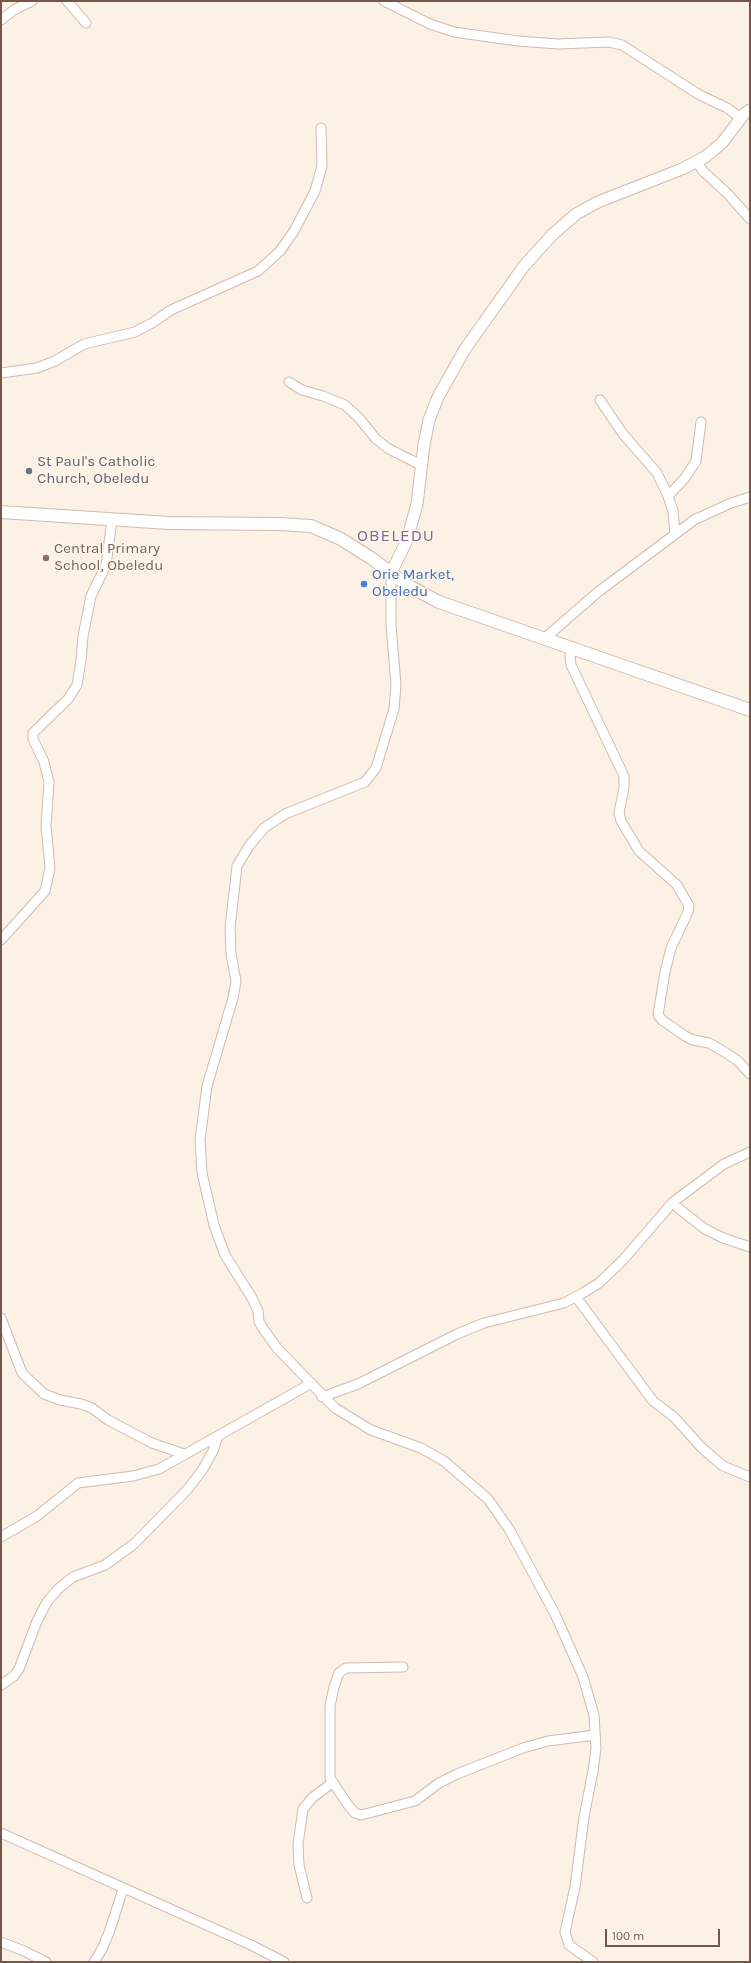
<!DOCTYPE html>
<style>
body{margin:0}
#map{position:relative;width:751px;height:1963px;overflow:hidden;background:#fcf1e5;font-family:Karla,sans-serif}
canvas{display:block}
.frame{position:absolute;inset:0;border:2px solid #74564a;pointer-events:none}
.scale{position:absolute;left:605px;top:1929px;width:115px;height:18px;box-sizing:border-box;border:2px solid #74564a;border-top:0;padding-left:5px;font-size:12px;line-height:14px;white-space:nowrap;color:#74564a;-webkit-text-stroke:3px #fff5eb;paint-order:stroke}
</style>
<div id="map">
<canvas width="751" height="1963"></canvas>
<div class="frame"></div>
<div class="scale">100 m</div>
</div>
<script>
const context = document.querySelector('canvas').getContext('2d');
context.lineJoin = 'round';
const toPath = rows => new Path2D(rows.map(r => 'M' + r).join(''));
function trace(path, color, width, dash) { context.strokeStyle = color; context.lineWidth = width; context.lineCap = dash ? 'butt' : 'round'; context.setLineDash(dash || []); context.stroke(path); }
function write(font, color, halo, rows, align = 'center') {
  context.font = font + ' Karla,sans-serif'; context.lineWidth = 3; context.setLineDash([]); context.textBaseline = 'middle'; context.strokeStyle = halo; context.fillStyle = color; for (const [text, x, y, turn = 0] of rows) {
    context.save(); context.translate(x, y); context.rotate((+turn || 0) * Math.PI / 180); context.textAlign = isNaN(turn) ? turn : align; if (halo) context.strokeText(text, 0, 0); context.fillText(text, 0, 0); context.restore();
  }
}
const minor = toPath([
 [67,1,86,23],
 [384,1,430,24,454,32,518,41,558,44,609,42,622,45,698,94,727,108,741,118],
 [1,20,14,10,32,1],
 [697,162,703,171,728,194,750,219],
 [1,373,37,368,55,361,84,344,135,332,152,323,171,310,258,271,280,251,294,231,315,191,322,166,321,128],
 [289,382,302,390,323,396,345,405,359,418,376,439,389,449,421,465],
 [600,400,623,434,657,473,668,496,673,511,675,534],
 [668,496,685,478,696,461,701,422],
 [391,573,391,625,396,685,394,709,376,768,365,782,285,814,264,828,249,846,237,866,230,928,231,954,236,981,233,998,207,1086,200,1140,202,1173,214,1225,225,1255,252,1298,258,1311,259,1322,264,1330,277,1348,335,1408,371,1430,421,1448,444,1461,488,1499,509,1529,555,1614,583,1677,594,1715,596,1748,593,1771,584,1817,575,1887,565,1932,569,1945,593,1962],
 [545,638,598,592,694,520,731,503,750,497],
 [572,647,570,656,571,665,624,776,624,788,619,813,621,821,639,851,677,885,689,906,688,912,671,948,665,972,658,1015,662,1020,685,1036,693,1040,709,1043,723,1051,738,1061,750,1074],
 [1,940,45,891,50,868,46,826,49,782,44,762,33,739,33,733,68,699,77,685,81,660,83,636,91,596,106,565,112,520],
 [678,1208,705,1229,723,1238,750,1247],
 [576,1297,653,1401,674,1417,702,1448,723,1466,750,1477],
 [1,1318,22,1373,44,1394,60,1400,81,1404,92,1408,108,1420,152,1443,184,1454],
 [322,1397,358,1384,457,1334,484,1323,564,1303,583,1293,599,1283,623,1260,673,1202,724,1164,750,1152],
 [1,1537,37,1516,78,1483,133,1476,159,1469,310,1384],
 [403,1667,346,1668,339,1673,334,1687,330,1706,330,1778,348,1805,355,1813,361,1815,415,1801,439,1783,457,1774,523,1748,548,1741,595,1735],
 [1,1685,14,1676,19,1669,37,1621,47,1602,58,1589,73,1577,105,1565,134,1544,187,1490,203,1469,213,1451,218,1436],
 [1,1833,251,1945,284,1962],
 [307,1898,299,1865,298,1844,303,1809,312,1798,332,1783],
 [1,1942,24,1951,46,1962],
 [94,1962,102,1949,110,1930,123,1889]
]);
const tertiary = toPath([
 [391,573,407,540,417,504,424,445,429,420,438,397,465,349,524,266,552,235,576,214,598,202,682,169,705,157,722,143,744,114,750,110]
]);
const secondary = toPath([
 [1,512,169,523,278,524,311,526,341,539,371,558,407,585,439,602,750,710]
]);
const markers = [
 [29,471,4,"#6b7280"],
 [46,558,4,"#8d6e63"],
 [364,584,4,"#3f7fe0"]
];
const worshipNames = [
 ["St Paul's Catholic",37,462],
 ["Church, Obeledu",37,479]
];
const educationNames = [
 ["Central Primary",54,549],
 ["School, Obeledu",54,566]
];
const shopNames = [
 ["Orie Market,",372,575],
 ["Obeledu",372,592]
];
const quarterNames = [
 ["OBELEDU",396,536]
];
trace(minor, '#cfbaae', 11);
trace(tertiary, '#cfbaae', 13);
trace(secondary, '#d2b9ab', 14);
trace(minor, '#fff', 9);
trace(tertiary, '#fff', 11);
trace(secondary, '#fff', 12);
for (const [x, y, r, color] of markers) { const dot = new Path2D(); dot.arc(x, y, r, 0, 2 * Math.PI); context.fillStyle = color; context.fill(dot); trace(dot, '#fff5eb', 1.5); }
write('15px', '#5b616d', '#fff5eb', worshipNames, 'left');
write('15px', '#785e54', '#fff5eb', educationNames, 'left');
write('15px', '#366cbe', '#fff5eb', shopNames, 'left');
context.letterSpacing = '1px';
write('17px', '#836697', '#fff5eb', quarterNames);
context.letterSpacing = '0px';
</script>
